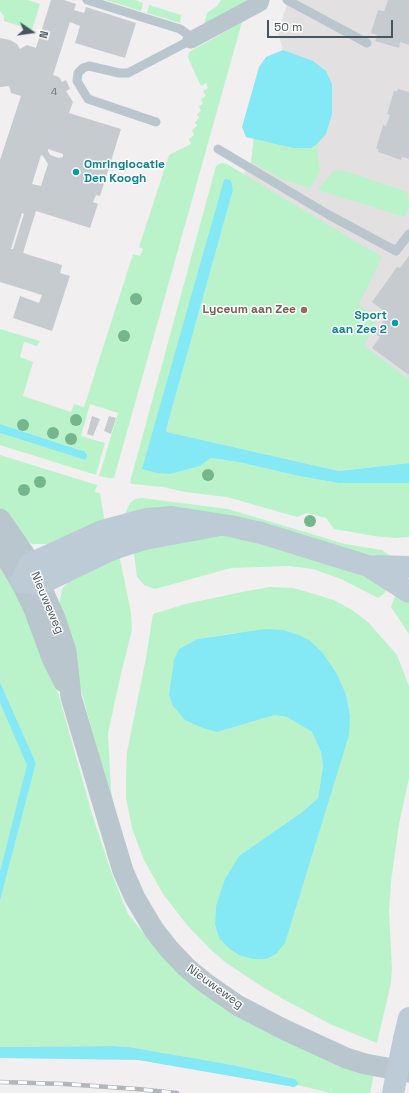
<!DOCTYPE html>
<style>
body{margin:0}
#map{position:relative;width:409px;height:1093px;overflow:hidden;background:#f2eff0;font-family:"Space Grotesk",sans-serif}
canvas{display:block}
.north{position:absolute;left:12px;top:12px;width:40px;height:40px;-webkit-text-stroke:3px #fff;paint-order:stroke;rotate:103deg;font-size:11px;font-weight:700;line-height:16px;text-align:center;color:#46565f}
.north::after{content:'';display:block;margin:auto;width:14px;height:18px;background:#46565f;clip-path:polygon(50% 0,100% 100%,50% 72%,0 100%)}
.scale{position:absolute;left:267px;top:20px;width:126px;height:18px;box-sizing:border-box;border:2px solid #46565f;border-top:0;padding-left:5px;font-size:12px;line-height:14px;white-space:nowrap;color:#46565f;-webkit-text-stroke:3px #fff;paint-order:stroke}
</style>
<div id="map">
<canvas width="409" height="1093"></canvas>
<div class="north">N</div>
<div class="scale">50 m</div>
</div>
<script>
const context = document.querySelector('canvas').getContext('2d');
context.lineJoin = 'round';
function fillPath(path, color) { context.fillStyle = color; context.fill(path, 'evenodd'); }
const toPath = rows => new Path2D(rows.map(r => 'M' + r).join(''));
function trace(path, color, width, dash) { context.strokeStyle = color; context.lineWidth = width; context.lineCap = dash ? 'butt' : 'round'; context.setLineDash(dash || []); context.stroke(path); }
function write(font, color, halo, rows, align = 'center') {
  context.font = font + ' "Space Grotesk",sans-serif'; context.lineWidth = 3; context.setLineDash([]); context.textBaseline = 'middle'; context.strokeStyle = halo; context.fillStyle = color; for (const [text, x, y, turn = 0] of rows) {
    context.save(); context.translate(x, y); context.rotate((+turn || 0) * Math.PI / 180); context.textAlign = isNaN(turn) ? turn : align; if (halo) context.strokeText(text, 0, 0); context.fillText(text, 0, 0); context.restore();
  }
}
const education = toPath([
 [288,0,409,0,409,463,233,190,232,183,244,174,251,162,254,138,283,50,278,33]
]);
const green = toPath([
 [0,0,28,0,40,4,32,30,4,21,4,16,0,11],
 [106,0,135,0,143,3,141,11],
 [221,0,248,0,204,25,207,13,217,6],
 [149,5,181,15,180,23,147,13],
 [242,22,114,478,109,478,99,476,118,413,90,404,81,436,105,443,96,475,0,445,0,433,85,460,87,457,87,454,84,451,0,424,0,329,40,341,37,346,24,342,20,357,33,362,23,396,71,412,74,404,84,407,133,254,140,256,143,249,139,247,169,155,191,144,189,139,194,135,192,130,197,126,195,122,199,118,197,114,201,111,199,106,203,104,201,99,206,96,203,91,208,88,206,83,201,86,189,60,188,56,189,52],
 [254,138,265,142,311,148,317,144,320,172,310,188,286,181,251,162],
 [221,163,227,164,382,257,359,304,377,319,364,346,409,379,409,463,339,471,167,432,166,430,233,190,232,183,143,469,170,474,200,466,211,458,238,462,299,476,338,483,409,483,409,537,396,538,374,536,334,529,326,518,307,513,297,517,227,497,185,492,163,487,132,484,130,482,216,166],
 [343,170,407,192,409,206,405,217,318,190,332,172],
 [0,455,97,485,95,492,100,493,105,524,47,544,33,544,24,540,0,510],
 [142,498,228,509,345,544,382,550,391,556,392,559,125,514,130,503,135,499],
 [222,535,255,542,312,558,387,584,385,593,378,598,341,579,313,569,288,566,231,568,155,589,144,585,137,577,134,554,137,549],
 [119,554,131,613,132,630,121,674,108,733,111,790,119,831,81,690,58,612,62,589,70,580],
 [0,557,38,632,59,696,92,814,112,874,128,914,154,946,374,1074,370,1093,330,1093,298,1085,298,1082,295,1079,233,1065,129,1047,114,1046,0,1047,0,901,36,763,0,682],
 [270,587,293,588,311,593,334,600,352,610,368,622,397,655,409,686,409,778,399,824,391,882,389,911,392,968,391,983,377,1043,330,1024,283,999,261,986,225,962,210,949,187,925,163,894,144,860,132,828,126,798,126,776,127,752,146,658,153,614,185,604,247,591],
 [235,633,337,674,346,694,350,715,267,959,219,938,215,925,216,906,301,813,318,798,323,766,321,752,312,732,287,717,274,715,179,649,197,639],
 [397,591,409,601,409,634,391,607],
 [0,703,28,765,0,871]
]);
const water = toPath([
 [283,50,313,61,326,71,332,84,332,114,326,134,317,144,311,148,293,148,246,137,242,127,259,67,266,57],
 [226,179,230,180,232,183,233,190,166,430,167,432,339,471,409,463,409,483,338,483,299,476,238,462,211,458,200,466,170,474,157,473,142,469,224,180],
 [0,424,77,449,84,451,87,454,87,457,85,460,0,433],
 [265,629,283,630,299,635,309,640,322,652,337,674,346,694,350,715,349,735,285,943,276,954,266,959,253,959,239,955,230,949,219,938,215,925,216,906,225,879,239,856,301,813,318,798,323,766,321,752,312,732,287,717,274,715,217,732,203,728,185,720,173,706,169,695,174,660,179,649,197,639],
 [0,682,36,763,0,901,0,871,27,765,0,703],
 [114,1046,129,1047,233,1065,295,1079,298,1082,298,1085,294,1087,138,1060,0,1058,0,1047]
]);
const building = toPath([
 [51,0,64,0,76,4,74,10,84,13,86,7,136,23,125,58,75,43,80,26,70,22,53,75,59,77,62,82,66,80,70,89,66,91,73,102,69,113,121,129,100,196,96,195,93,202,98,204,90,228,36,211,23,253,62,265,60,273,70,276,52,331,13,318,20,296,39,303,42,295,0,282,0,160,21,96,11,93,9,86,0,87,0,38,10,40,17,44,20,49,27,45,36,48],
 [48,149,63,154,63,157,59,158,50,155,48,151],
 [41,155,43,156,48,164,41,186,32,184],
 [22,213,24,214,13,249,11,249],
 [388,0,409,0,409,45,400,42,399,48,375,41,377,35,371,33,378,10,384,11],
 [398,89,409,92,409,159,402,157,401,160,378,152,379,149,376,149,383,125,386,126,390,115,387,114,394,91,397,91],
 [409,256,409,375,372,348,380,337,375,333,388,314,372,302,397,267,400,268],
 [92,416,100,419,93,436,87,434],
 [109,416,116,418,111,434,104,431]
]);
const service = toPath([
 [87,0,180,29,187,34,191,40,128,73,119,73,89,66,83,68,78,73,77,81,88,99,156,122],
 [287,0,367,43],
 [218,149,329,215,396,251,409,234]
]);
const minor = toPath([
 [191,40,260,3,261,0]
]);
const tertiary = toPath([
 [0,519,25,555,35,574,55,618,66,651,71,697,123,871,135,898,154,930,169,949,186,967,204,982,237,1005,283,1029,346,1058,365,1064,409,1072],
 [0,547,21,582,34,609,52,658,64,682]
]);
const secondary = toPath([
 [220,525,145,539,125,545,106,552,40,584,21,582,30,564,102,531,146,519,172,517,230,526,261,533,368,566,409,592],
 [369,566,409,567],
 [404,1039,409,1018]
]);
const rail = toPath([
 [0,1082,65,1084,137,1089,177,1093]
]);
const secondaryBridge = toPath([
 [393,1093,404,1039]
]);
const trees = [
 [136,299],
 [124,336],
 [76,420],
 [23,425],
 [53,433],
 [71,439],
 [208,475],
 [40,482],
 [24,490],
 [310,521]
];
const markers = [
 [76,172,4,"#0f9aa8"],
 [304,310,4,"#8d6e63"],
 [395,323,4,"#0f9aa8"]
];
const numberNames = [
 ["4",54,92]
];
const cultureNames = [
 ["Omringlocatie",84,165],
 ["Den Koogh",84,179],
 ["Sport",387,316,"right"],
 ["aan Zee 2",387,330,"right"]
];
const educationNames = [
 ["Lyceum aan Zee",296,310]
];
const streetNames = [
 ["Nieuweweg",47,603,67],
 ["Nieuweweg",215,987,36]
];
fillPath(education, '#e3e0e2');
fillPath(green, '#baf3ca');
fillPath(water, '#84e9f4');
fillPath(building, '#c6cbd0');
trace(service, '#bac6ce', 9);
trace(minor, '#bac6ce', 17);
trace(tertiary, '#bac6ce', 21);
trace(secondary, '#bccbd5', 22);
trace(rail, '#b1b6ba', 4.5);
trace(rail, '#fff', 3, [9]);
trace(secondaryBridge, '#bccbd5', 22);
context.fillStyle = '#75b68e';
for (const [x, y] of trees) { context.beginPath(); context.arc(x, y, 6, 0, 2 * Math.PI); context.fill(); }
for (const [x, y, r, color] of markers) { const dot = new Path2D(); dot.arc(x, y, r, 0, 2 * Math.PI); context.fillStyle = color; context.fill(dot); trace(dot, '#fff', 1.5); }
write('10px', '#66737b', null, numberNames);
write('bold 12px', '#0d838f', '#fff', cultureNames, 'left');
write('bold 12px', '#785e54', '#fff', educationNames, 'right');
write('12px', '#46565f', '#fff', streetNames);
</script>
